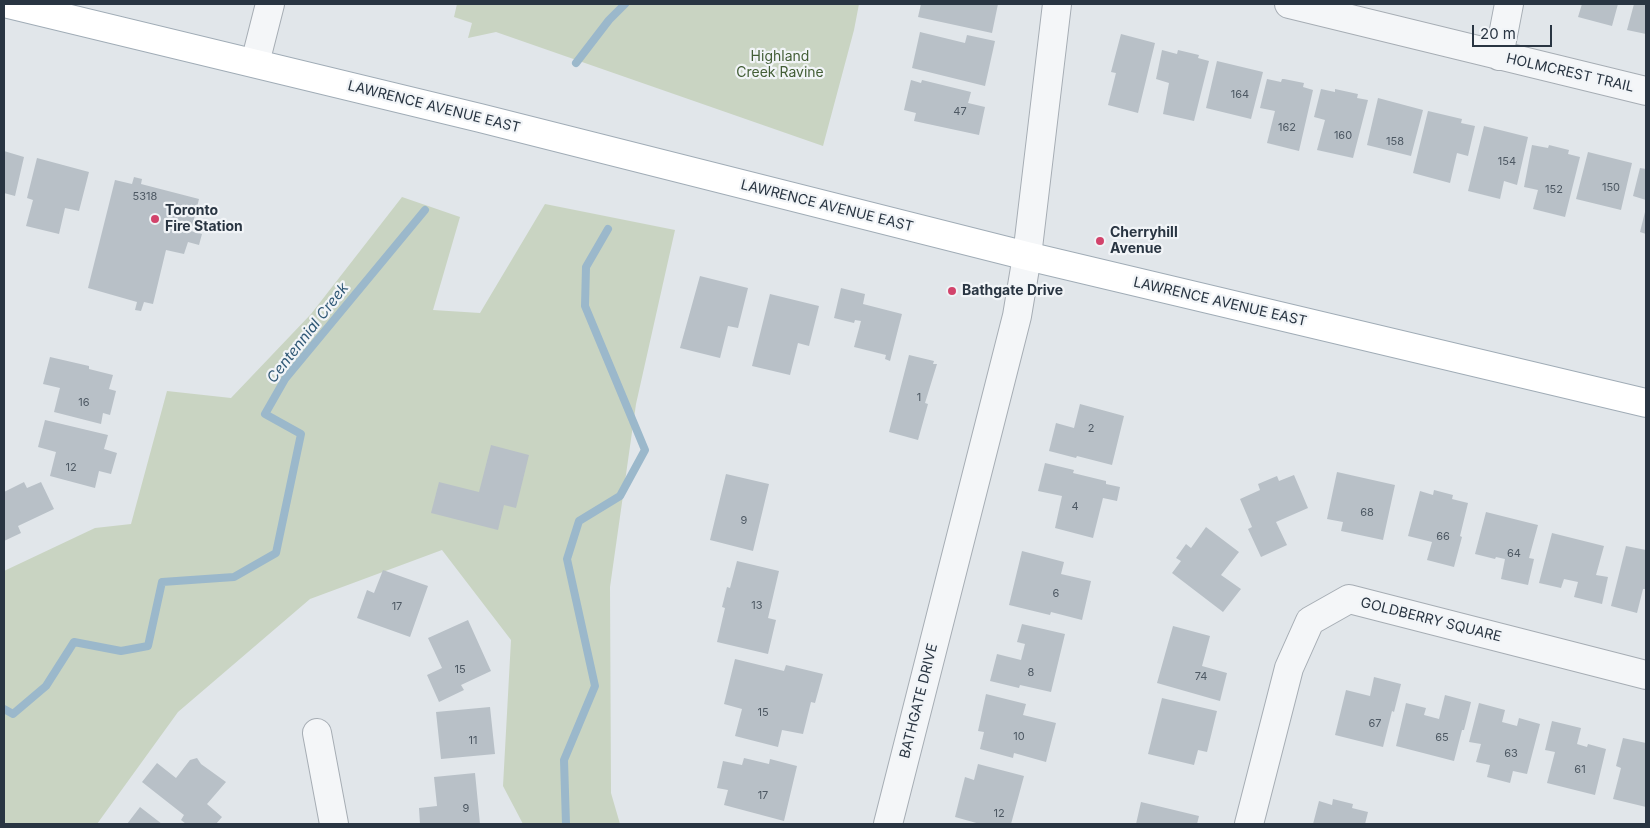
<!DOCTYPE html>
<style>
body{margin:0}
#map{position:relative;width:1650px;height:828px;overflow:hidden;background:#e1e6ea;font-family:Inter,sans-serif}
canvas{display:block}
.frame{position:absolute;inset:0;border:5px solid #293542;pointer-events:none}
.scale{position:absolute;left:1472px;top:25px;width:80px;height:22px;box-sizing:border-box;border:2px solid #293542;border-top:0;padding-left:6px;font-size:15px;line-height:18px;white-space:nowrap;color:#293542;-webkit-text-stroke:4px #f1f4f7;paint-order:stroke}
</style>
<div id="map">
<canvas width="1650" height="828"></canvas>
<div class="frame"></div>
<div class="scale">20 m</div>
</div>
<script>
const context = document.querySelector('canvas').getContext('2d');
context.lineJoin = 'round';
function fillPath(path, color) { context.fillStyle = color; context.fill(path, 'evenodd'); }
const toPath = rows => new Path2D(rows.map(r => 'M' + r).join(''));
function trace(path, color, width, dash) { context.strokeStyle = color; context.lineWidth = width; context.lineCap = dash ? 'butt' : 'round'; context.setLineDash(dash || []); context.stroke(path); }
function write(font, color, halo, rows, align = 'center') {
  context.font = font + ' Inter,sans-serif'; context.lineWidth = 4.5; context.setLineDash([]); context.textBaseline = 'middle'; context.strokeStyle = halo; context.fillStyle = color; for (const [text, x, y, turn = 0] of rows) {
    context.save(); context.translate(x, y); context.rotate((+turn || 0) * Math.PI / 180); context.textAlign = isNaN(turn) ? turn : align; if (halo) context.strokeText(text, 0, 0); context.fillText(text, 0, 0); context.restore();
  }
}
const green = toPath([
 [457,4,859,4,854,30,823,146,496,32,468,38,472,23,454,17],
 [402,197,460,217,433,310,480,313,545,204,675,230,636,404,610,587,611,793,620,824,523,824,503,786,511,640,442,550,310,599,178,712,97,824,4,824,4,571,95,528,131,524,167,391,231,398,311,314]
]);
const stream = toPath([
 [576,63,609,20,625,4],
 [4,709,13,714,46,686,74,642,121,651,148,646,162,582,234,577,276,553,301,434,265,414,285,379,425,210],
 [566,824,564,760,595,686,567,559,579,521,620,496,645,450,585,306,586,267,608,229]
]);
const building = toPath([
 [921,4,998,4,992,33,918,17],
 [1582,4,1618,4,1612,26,1578,17],
 [1634,4,1646,4,1646,34,1627,30],
 [920,32,965,43,967,35,995,41,985,86,912,68],
 [1121,34,1155,43,1138,113,1108,105,1116,73,1111,72],
 [1162,50,1177,54,1178,50,1199,55,1198,58,1209,61,1194,121,1163,114,1169,83,1156,79],
 [1217,61,1263,72,1251,119,1206,108],
 [1267,79,1281,82,1282,79,1284,79,1304,83,1303,87,1313,90,1299,151,1267,143,1275,111,1260,108],
 [911,80,921,83,922,80,971,92,968,103,985,107,979,135,914,121,916,113,904,110],
 [1321,89,1335,92,1335,89,1358,94,1357,98,1368,100,1353,158,1317,150,1325,120,1314,117],
 [1378,98,1423,110,1411,156,1367,145],
 [1428,111,1462,119,1461,123,1475,126,1468,156,1457,153,1450,183,1413,173],
 [1484,126,1528,137,1517,185,1504,181,1500,199,1468,191],
 [1532,145,1548,148,1549,145,1569,150,1568,154,1580,157,1565,217,1533,209,1538,190,1524,187],
 [4,151,24,157,15,196,4,193],
 [1588,152,1632,163,1621,210,1576,199],
 [37,158,89,172,79,211,65,208,59,234,26,226,33,200,27,198],
 [1640,168,1646,169,1646,200,1633,196],
 [134,177,142,179,141,184,199,199,191,231,202,234,199,245,188,242,184,254,166,250,153,304,144,302,141,311,135,310,137,302,88,288,115,180,132,184],
 [1646,208,1646,234,1640,232],
 [700,276,748,288,738,328,728,326,720,358,680,348],
 [841,288,865,294,863,304,902,314,890,361,885,359,886,355,854,347,861,321,855,320,854,323,834,318],
 [770,294,819,306,809,346,798,343,790,375,752,366],
 [909,355,934,361,933,364,937,364,925,403,928,404,918,440,889,432],
 [50,357,89,366,89,369,113,375,109,389,116,391,110,415,103,413,101,424,54,412,60,388,43,384],
 [1080,404,1124,416,1112,465,1077,456,1076,458,1049,451,1056,423,1074,428],
 [45,420,108,435,104,449,117,453,111,474,99,471,95,488,50,476,56,452,38,447],
 [491,445,529,455,516,508,504,505,498,530,431,513,439,482,479,492],
 [1045,463,1074,470,1073,473,1106,481,1106,484,1120,487,1117,501,1103,498,1093,538,1055,528,1062,496,1038,491],
 [1337,472,1395,485,1383,540,1341,531,1343,522,1327,519],
 [726,474,769,484,753,551,710,540],
 [1294,475,1308,508,1276,522,1287,545,1261,557,1248,529,1252,527,1240,499,1260,490,1258,484,1277,476,1279,481],
 [24,482,27,488,41,482,54,509,18,526,21,533,4,541,4,492],
 [1434,490,1453,495,1452,499,1468,503,1460,536,1462,537,1454,567,1427,560,1432,542,1408,536,1420,491,1433,495],
 [1486,512,1538,525,1529,558,1534,559,1528,585,1501,579,1505,559,1496,557,1495,559,1475,554],
 [1206,527,1239,552,1221,575,1241,589,1223,612,1172,573,1181,561,1176,558,1186,544,1191,548],
 [1552,533,1604,546,1596,575,1608,577,1602,604,1574,597,1578,582,1564,579,1561,588,1539,583],
 [1626,546,1646,550,1646,589,1643,589,1637,613,1611,606],
 [1022,551,1064,562,1061,574,1091,581,1082,620,1051,612,1050,615,1009,605],
 [737,561,779,571,768,618,776,620,768,654,717,642,725,608,722,607,727,587,730,588],
 [383,570,428,586,410,637,357,618,367,590,374,593],
 [468,620,491,671,461,685,464,690,439,702,427,675,442,668,428,638],
 [1022,624,1065,634,1051,692,1020,685,1019,688,990,681,997,654,1021,660,1025,644,1017,642],
 [1173,626,1210,636,1202,666,1227,673,1220,701,1157,683],
 [735,659,784,671,786,665,823,674,815,703,811,702,803,734,782,730,778,747,735,736,742,709,724,704],
 [1374,677,1401,684,1394,712,1392,711,1383,747,1335,735,1346,690,1370,696],
 [986,694,1026,704,1023,715,1056,723,1046,762,1014,753,1013,758,980,749,984,732,978,731],
 [1445,695,1471,702,1464,730,1462,730,1454,761,1396,746,1406,703,1426,708,1424,715,1439,719],
 [1162,698,1217,711,1207,752,1198,750,1194,765,1148,754],
 [1479,703,1505,710,1502,722,1517,726,1519,718,1540,724,1527,774,1513,771,1510,783,1487,777,1490,765,1476,762,1481,744,1469,742],
 [490,707,495,754,441,759,436,712],
 [1552,721,1581,728,1577,744,1587,747,1588,744,1606,749,1595,795,1547,783,1555,752,1545,750],
 [1623,738,1646,743,1646,807,1613,799,1621,768,1616,766],
 [197,758,201,764,226,782,207,804,222,817,216,824,186,824,181,820,184,815,142,782,157,763,176,778,190,760],
 [744,758,769,764,770,759,797,766,784,821,724,805,728,790,717,788,723,761,742,765],
 [978,764,1024,776,1011,824,980,824,955,817,965,777,974,780],
 [475,773,480,824,420,824,419,808,437,806,434,777],
 [1333,799,1353,804,1352,808,1368,812,1365,824,1313,824,1319,801,1332,805],
 [1141,802,1199,816,1197,824,1136,824],
 [140,807,162,824,127,824]
]);
const minor = toPath([
 [1289,4,1646,91],
 [1499,56,1509,4],
 [255,63,270,4],
 [317,733,334,824],
 [888,824,1017,316,1027,256,1057,4],
 [1249,824,1289,668,1310,621,1349,599,1646,675]
]);
const major = toPath([
 [8,4,480,118,1027,256,1646,403]
]);
const markers = [
 [155,219,5,"#d2436b"],
 [1100,241,5,"#d2436b"],
 [952,291,5,"#d2436b"]
];
const numberNames = [
 ["164",1240,95],
 ["47",960,112],
 ["162",1287,128],
 ["160",1343,136],
 ["158",1395,142],
 ["154",1507,162],
 ["150",1611,188],
 ["152",1554,190],
 ["5318",145,197],
 ["1",919,398],
 ["16",84,403],
 ["2",1091,429],
 ["12",71,468],
 ["4",1075,507],
 ["68",1367,513],
 ["9",744,521],
 ["66",1443,537],
 ["64",1514,554],
 ["6",1056,594],
 ["13",757,606],
 ["17",397,607],
 ["15",460,670],
 ["8",1031,673],
 ["74",1201,677],
 ["15",763,713],
 ["67",1375,724],
 ["10",1019,737],
 ["65",1442,738],
 ["11",473,741],
 ["63",1511,754],
 ["61",1580,770],
 ["17",763,796],
 ["9",466,809],
 ["12",999,814]
];
const parkNames = [
 ["Highland",780,57],
 ["Creek Ravine",780,73]
];
const streetNames = [
 ["HOLMCREST TRAIL",1570,73,13],
 ["LAWRENCE AVENUE EAST",434,107,14],
 ["LAWRENCE AVENUE EAST",827,206,14],
 ["LAWRENCE AVENUE EAST",1220,302,13],
 ["GOLDBERRY SQUARE",1431,620,14],
 ["BATHGATE DRIVE",919,701,-76]
];
const poiNames = [
 ["Toronto",165,211],
 ["Fire Station",165,227],
 ["Cherryhill",1110,233],
 ["Avenue",1110,249],
 ["Bathgate Drive",962,291]
];
const waterNames = [
 ["Centennial Creek",308,333,-52]
];
fillPath(green, '#c9d4c2');
trace(stream, '#9bb8cb', 8);
fillPath(building, '#b8c0c7');
trace(minor, '#a6adb4', 30);
trace(major, '#a0acb6', 30);
trace(minor, '#f4f6f8', 28);
trace(major, '#fff', 28);
for (const [x, y, r, color] of markers) { const dot = new Path2D(); dot.arc(x, y, r, 0, 2 * Math.PI); context.fillStyle = color; context.fill(dot); trace(dot, '#f1f4f7', 2); }
write('11px', '#4d5863', null, numberNames);
write('14px', '#435e36', '#f1f4f7', parkNames);
write('14px', '#293542', '#f1f4f7', streetNames);
write('bold 14px', '#293542', '#f1f4f7', poiNames, 'left');
write('italic 15px', '#325a77', '#f1f4f7', waterNames);
</script>
